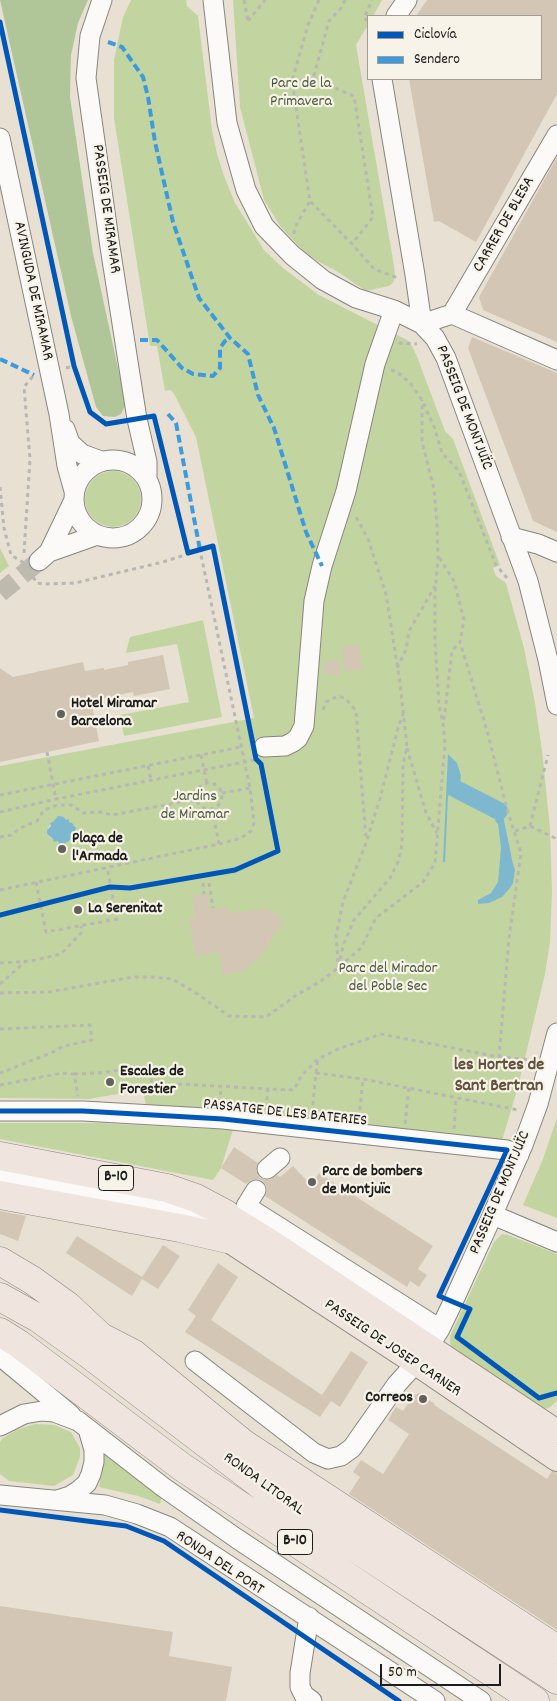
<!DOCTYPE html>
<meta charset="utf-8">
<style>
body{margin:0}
#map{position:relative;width:557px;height:1701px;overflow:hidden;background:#e8e1d3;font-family:Dekko,sans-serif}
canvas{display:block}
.legend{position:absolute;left:367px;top:15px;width:175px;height:65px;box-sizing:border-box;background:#f7f3e8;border:1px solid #9f9d96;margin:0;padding:6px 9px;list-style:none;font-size:15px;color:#1c1c1c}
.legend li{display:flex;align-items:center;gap:10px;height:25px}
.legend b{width:25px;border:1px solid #9f9d96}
.scale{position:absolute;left:380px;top:1664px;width:121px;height:22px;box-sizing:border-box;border:2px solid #1c1c1c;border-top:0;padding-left:6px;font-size:15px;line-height:18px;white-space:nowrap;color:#1c1c1c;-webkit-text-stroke:4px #f7f3e8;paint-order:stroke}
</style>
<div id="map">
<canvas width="557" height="1701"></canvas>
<ul class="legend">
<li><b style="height:6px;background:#0057b8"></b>Ciclovía</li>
<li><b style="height:6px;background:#3c9bdf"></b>Sendero</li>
</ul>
<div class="scale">50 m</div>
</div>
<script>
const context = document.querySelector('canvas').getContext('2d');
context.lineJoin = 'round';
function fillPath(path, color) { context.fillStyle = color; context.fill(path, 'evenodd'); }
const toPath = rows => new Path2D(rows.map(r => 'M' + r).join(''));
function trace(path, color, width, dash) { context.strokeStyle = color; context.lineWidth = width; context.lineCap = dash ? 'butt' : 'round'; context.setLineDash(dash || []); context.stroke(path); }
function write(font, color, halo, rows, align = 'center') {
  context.font = font + ' Dekko,sans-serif'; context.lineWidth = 4.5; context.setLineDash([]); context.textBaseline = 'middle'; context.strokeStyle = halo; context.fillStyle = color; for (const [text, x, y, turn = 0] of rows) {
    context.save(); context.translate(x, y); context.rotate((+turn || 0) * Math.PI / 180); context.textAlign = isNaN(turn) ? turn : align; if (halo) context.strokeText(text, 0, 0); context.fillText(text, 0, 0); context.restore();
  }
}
const green = toPath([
 [131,0,186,0,187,6,198,16,212,130,217,154,224,176,235,203,264,250,283,268,319,295,409,341,416,354,445,431,453,439,500,565,493,568,496,576,506,583,524,648,535,703,542,750,550,828,552,891,550,942,545,974,518,1087,501,1144,148,1107,146,1105,143,1092,141,1090,89,1099,0,1098,0,766,254,718,196,437,173,392,170,390,165,391,157,346,150,346,114,118,114,60,123,17],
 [66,820,75,826,70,838,64,844,62,844,51,838,47,834,48,828,53,822],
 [233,0,382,0,373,16,368,16,368,25,356,45,394,266,395,276,393,283,389,286,366,291,338,272,308,256,281,227,264,200,240,107],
 '85 499a28 28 0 1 1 56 0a28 28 0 1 1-56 0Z',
 [0,548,9,566,0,573],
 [203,620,222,717,124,736,120,715,189,702,177,644,126,653,130,637],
 [557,1118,557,1218,523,1205,543,1159],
 [0,1123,98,1123,233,1130,221,1168,213,1180,0,1139],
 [502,1234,508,1235,557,1254,557,1401,549,1408,543,1409,451,1350,450,1336,494,1242],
 [35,1424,54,1425,71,1432,80,1448,80,1457,73,1475,54,1486,9,1481,0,1474,0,1442,2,1439,16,1430],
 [105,1451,162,1495,160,1504,138,1496,99,1487]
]);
const forest = toPath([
 [0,0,88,0,78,23,71,55,70,97,93,253,124,396,125,406,121,414,115,417,103,416,96,407,71,316]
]);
const water = toPath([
 [448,754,457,763,461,776,460,783,451,794,448,796,445,862,443,862],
 [499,809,502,811,513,864,515,870,513,883,510,888,502,897,489,903,478,904,478,900,491,893,498,882,501,848,498,824,495,821],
 [58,816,64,817,66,820,69,819,69,822,72,823,76,828,73,838,64,844,60,844,57,841,54,842,53,839,47,834,47,830,51,826,50,823,53,822]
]);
const canal = toPath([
 [456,789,499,811]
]);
const building = toPath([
 [427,0,557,0,557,94,476,242,439,221,434,222,409,79,541,79,541,16,416,16],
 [557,157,557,342,483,310,479,297],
 [472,337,557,373,557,532,533,521,468,348],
 [358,644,363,669,344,671,342,647],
 [163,655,170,689,134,696,133,692,91,701,99,741,0,762,0,668,13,677,83,662,85,671,104,668,104,670,128,665,128,662],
 [324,660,340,661,340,675,324,674],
 [207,894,209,909,227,906,228,913,267,909,284,920,258,959,244,970,223,975,219,952,195,956,189,918,195,918,192,896],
 [234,1147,258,1163,256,1171,259,1177,263,1179,269,1180,277,1175,280,1177,293,1166,311,1185,319,1173,433,1246,418,1269,427,1275,419,1287,410,1281,407,1287,265,1196,267,1191,266,1185,262,1180,256,1179,251,1180,246,1184,221,1168],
 [0,1211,26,1216,18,1241,0,1234],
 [77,1236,142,1277,163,1245,180,1256,158,1289,142,1279,132,1296,66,1253],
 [218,1263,238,1277,211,1320,322,1395,351,1351,368,1362,340,1407,331,1401,320,1417,185,1332,196,1316,188,1310],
 [418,1393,435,1404,434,1405,547,1479,552,1471,557,1473,557,1630,349,1494,360,1477,353,1472,361,1460,383,1474,409,1434,388,1420,396,1407,403,1411,414,1394,416,1395],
 [0,1606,173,1632,169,1656,232,1667,226,1701,0,1701]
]);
const minorTunnel = toPath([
 [0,593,39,561]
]);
const path = toPath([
 [244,0,248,21],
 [319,0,308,25,292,81,310,201,352,244,374,269,398,278],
 [248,21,265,0],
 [368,21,364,18,372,0],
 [313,79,354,96,373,217,352,244],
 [292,81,313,79,329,21,341,8,345,0],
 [294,234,295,227,310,201],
 [399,344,400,343,417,344],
 [66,368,74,366],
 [391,370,396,371,410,383,422,400,435,429,442,453,459,471,496,565,507,578],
 [0,487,4,528,11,555,24,563],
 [24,553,30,459,24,387,34,375],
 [33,577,37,583,44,584,75,583,163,562,213,546,252,737],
 [397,668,406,650,409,631,435,586],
 [323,710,326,702,338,696,346,699,356,711,366,840],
 [444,720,452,651,460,642],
 [407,748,426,813,437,833],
 [47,752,56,800],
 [201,755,207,784],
 [148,766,151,780],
 '196 796a13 13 0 1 1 26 0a13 13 0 1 1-26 0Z',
 [222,793,250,788],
 [0,795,241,747],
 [212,809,219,844],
 [0,812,56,799,254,760],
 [530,826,548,755],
 [515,831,530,826,557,839],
 [0,837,12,835,20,828,37,821,44,810,57,805,72,805,83,813,100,812,112,815,197,799],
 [36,882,46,932,117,919,107,867],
 [203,883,204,894],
 [209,883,213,908],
 [0,890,219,844,241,838,251,831,254,823,250,788,200,550],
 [0,915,110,887,130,888,235,870,278,851,260,764],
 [338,962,336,936,343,902,366,843,381,795,398,728,403,714],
 [0,963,31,961,61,954,82,932,81,926],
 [338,967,344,943,354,920,390,878,398,862,402,845,403,764,407,747,400,683,386,594,368,539,355,515],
 [0,984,26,961],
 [0,993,49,992,133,977,152,977,172,979,196,993,229,1016,266,1017,295,996,321,981,338,968,361,948,376,918,423,882,435,863,445,744,443,723,439,705,435,642,435,594,438,557,437,524,434,489,422,442,422,400],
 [0,1029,90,1025,92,1040,64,1046,53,1052,0,1073],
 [499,1057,533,1060],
 [316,1073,318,1059],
 [74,1074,99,1073,149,1066,153,1092,181,1084,268,1089],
 [0,1085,62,1073,74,1074,78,1096],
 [220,1103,221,1086],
 [266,1108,268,1089,294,1090,301,1076,318,1059,338,1049,381,1034,499,1057,509,938,521,853,507,809,488,734,460,642,464,620,454,581,439,557],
 [312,1113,316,1073,363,1079,518,1110],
 [359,1118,363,1079],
 [405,1124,409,1087],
 [454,1129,456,1097]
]);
const minor = toPath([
 [102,0,90,36,86,78,110,247,137,419,147,462,147,480],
 [213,0,227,123,246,190,264,226,292,255,323,280,356,298,394,310,422,324,452,314],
 [396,16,407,0],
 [382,79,415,275,422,324,435,338,446,358,528,581,548,660,557,705],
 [0,138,59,414,67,466,74,491],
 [452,314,557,135],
 [452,314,557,360],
 [65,429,70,443,82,454,101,461],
 '74 499a39 39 0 1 1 78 0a39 39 0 1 1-78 0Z',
 [511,537,538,544,557,552],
 [49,552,97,535],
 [39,561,49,552,73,502],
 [264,747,285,746,293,742,298,738,304,726,314,601,322,566,346,491,375,364,394,310],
 [0,1111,83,1111,223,1119,507,1150,519,1155],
 [267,1169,280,1158],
 [0,1175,161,1206,213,1212],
 [256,1190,246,1206,440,1329],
 [493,1215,557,1242],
 [429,1346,440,1329,453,1302,489,1223,523,1145,538,1104,557,1033],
 [0,1356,71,1415],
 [195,1361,314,1453,328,1459,341,1456,352,1448,397,1384,416,1363],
 [0,1426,24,1414,42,1411,54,1412,78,1421,163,1487,236,1538,481,1701],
 [0,1495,105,1505,137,1514,170,1527,435,1701],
 [57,1500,70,1496,78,1491,87,1483,91,1474,94,1462,94,1450,88,1429],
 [309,1617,300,1673,300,1687,304,1695,312,1701]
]);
const major = toPath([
 [226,1214,273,1243,557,1432],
 [227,1239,416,1363,557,1459]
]);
const highway = toPath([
 [0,1156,167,1188,196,1198,226,1214],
 [0,1195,180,1228,227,1239],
 [0,1261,32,1280,68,1306,115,1350],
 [0,1297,38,1318,90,1355,271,1493,557,1680],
 [0,1332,19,1344,182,1467,535,1701],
 [103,1338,134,1354,244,1444,557,1649]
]);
const quiet = toPath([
 [108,42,122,47,143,77,148,97,155,142,173,222,199,298,230,338,248,354,258,395,274,428,306,532,322,566],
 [140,340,157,340,182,368,193,374,213,376,220,368,220,348,225,341,230,338],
 [0,359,34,375],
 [168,414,176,423,200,550]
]);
const cycleway = toPath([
 [0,22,74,366,90,412,106,424,154,416,188,553,213,546,256,759,261,764,278,851,235,870,130,888,110,887,0,915],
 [0,1111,83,1111,223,1119,507,1150,439,1296,470,1309,457,1337,539,1398,557,1393],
 [0,1510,126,1526,164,1541,399,1701]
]);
const markers = [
 [61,714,5,"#63615c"],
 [62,849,5,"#63615c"],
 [78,910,5,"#63615c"],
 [110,1082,5,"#63615c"],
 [312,1182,5,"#63615c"],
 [423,1399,5,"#63615c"]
];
const shields = [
 [116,1178,35],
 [295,1542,35]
];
const shieldNames = [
 ["B-10",116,1178],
 ["B-10",295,1542]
];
const parkNames = [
 ["Parc de la",301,85],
 ["Primavera",301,103],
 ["Jardins",195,798],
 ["de Miramar",195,816],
 ["Parc del Mirador",388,970],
 ["del Poble Sec",388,988]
];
const streetNames = [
 ["PASSEIG DE MIRAMAR",105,209,82],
 ["CARRER DE BLESA",505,225,-60],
 ["AVINGUDA DE MIRAMAR",32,291,78],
 ["PASSEIG DE MONTJUÏC",463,408,69],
 ["PASSATGE DE LES BATERIES",285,1114,6],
 ["PASSEIG DE MONTJUÏC",501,1193,-67],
 ["PASSEIG DE JOSEP CARNER",392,1349,34],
 ["RONDA LITORAL",263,1485,36],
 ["RONDA DEL PORT",219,1564,34]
];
const poiNames = [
 ["Hotel Miramar",71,705],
 ["Barcelona",71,723],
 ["Plaça de",72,840],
 ["l'Armada",72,858],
 ["La Serenitat",88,910],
 ["Escales de",120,1073],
 ["Forestier",120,1091],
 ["Parc de bombers",322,1173],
 ["de Montjuïc",322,1191],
 ["Correos",413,1399,"right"]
];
const neighbourhoodNames = [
 ["les Hortes de",499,1067],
 ["Sant Bertran",499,1088]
];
fillPath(green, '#c2d5a0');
fillPath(forest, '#b0c698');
fillPath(water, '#7eb8cf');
trace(canal, '#7eb8cf', 18);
fillPath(building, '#d3c6b4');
trace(minorTunnel, '#bfbaae', 19, [19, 9]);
trace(minor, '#88857e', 21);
trace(major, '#88857e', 26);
trace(highway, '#88857e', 29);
trace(path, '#b8b7b5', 3, [4, 4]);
trace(minor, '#fcfaf8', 19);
trace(major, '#efe5de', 24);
trace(highway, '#efe5de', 28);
trace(quiet, '#3c9bdf', 4, [8, 4]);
trace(cycleway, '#0057b8', 5);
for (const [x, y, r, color] of markers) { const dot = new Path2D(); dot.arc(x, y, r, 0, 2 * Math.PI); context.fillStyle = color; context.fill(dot); trace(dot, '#f7f3e8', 2); }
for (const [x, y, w] of shields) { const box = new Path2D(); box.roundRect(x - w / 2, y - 12.5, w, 25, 4); context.fillStyle = '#f7f3e8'; context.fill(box); trace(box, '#1c1c1c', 1); }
write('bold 15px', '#1c1c1c', null, shieldNames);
write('16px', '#4b593c', '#f7f3e8', parkNames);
write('16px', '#1c1c1c', '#f7f3e8', streetNames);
write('bold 16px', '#1c1c1c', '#f7f3e8', poiNames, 'left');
write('bold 18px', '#62513c', '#f7f3e8', neighbourhoodNames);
</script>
